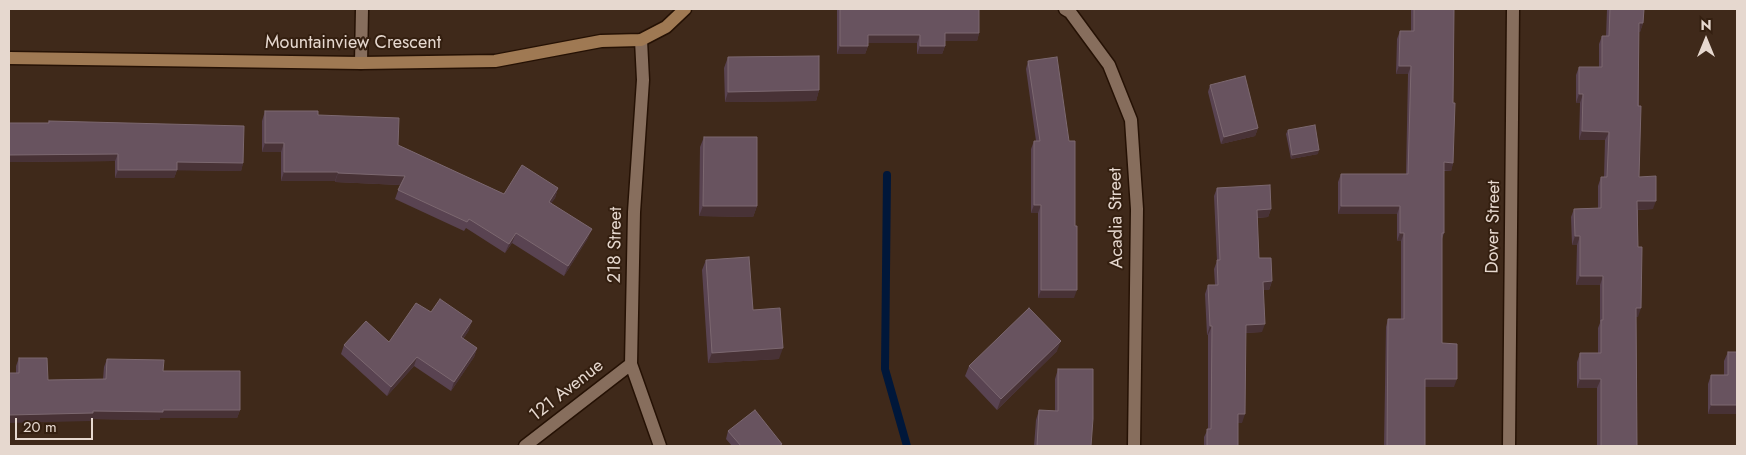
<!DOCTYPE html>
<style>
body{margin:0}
#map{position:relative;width:1746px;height:455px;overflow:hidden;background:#3f291a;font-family:Jost,sans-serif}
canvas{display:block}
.frame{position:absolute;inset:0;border:10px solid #e6d8cf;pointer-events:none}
.north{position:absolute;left:1681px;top:15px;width:50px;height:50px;-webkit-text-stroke:4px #341f10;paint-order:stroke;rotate:0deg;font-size:14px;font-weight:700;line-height:20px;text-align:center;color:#e6d8cf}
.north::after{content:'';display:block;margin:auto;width:18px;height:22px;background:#e6d8cf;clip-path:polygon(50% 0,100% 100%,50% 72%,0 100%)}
.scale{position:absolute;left:15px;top:418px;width:78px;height:22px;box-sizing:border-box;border:2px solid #e6d8cf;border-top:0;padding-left:6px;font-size:15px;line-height:18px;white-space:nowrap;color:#e6d8cf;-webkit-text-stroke:4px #341f10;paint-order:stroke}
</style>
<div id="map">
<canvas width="1746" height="455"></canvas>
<div class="frame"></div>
<div class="north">N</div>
<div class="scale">20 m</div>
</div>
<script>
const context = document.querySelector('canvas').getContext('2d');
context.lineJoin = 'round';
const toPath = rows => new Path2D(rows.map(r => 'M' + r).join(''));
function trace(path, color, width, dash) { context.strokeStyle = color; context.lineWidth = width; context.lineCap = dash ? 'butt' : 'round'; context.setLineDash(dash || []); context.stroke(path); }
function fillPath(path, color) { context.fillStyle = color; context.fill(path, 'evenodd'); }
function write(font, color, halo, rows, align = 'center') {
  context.font = font + ' Jost,sans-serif'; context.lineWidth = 4; context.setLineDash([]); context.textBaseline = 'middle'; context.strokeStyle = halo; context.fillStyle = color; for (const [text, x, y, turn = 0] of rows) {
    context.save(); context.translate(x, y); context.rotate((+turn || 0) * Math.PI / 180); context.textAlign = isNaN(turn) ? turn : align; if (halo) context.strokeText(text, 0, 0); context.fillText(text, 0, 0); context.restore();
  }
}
const stream = toPath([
 [887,175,885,369,907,446]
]);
const street = toPath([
 [1065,9,1070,12,1109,65,1131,120,1137,209,1134,446],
 [641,40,643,80,634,212,631,364,660,446],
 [361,63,362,9],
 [525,446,631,364],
 [1509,446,1513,9]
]);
const secondary = toPath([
 [9,58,361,63,495,61,601,41,641,40,666,27,685,9]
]);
const wall = toPath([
 [837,9,979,9,979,33,977,41,945,41,945,46,942,54,917,54,917,43,868,43,868,46,865,54,837,54],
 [1411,9,1454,9,1453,103,1453,163,1451,171,1444,171,1444,233,1442,239,1442,343,1454,387,1425,387,1425,446,1384,446,1386,327,1388,319,1401,319,1401,241,1397,241,1397,214,1338,214,1338,182,1341,174,1406,174,1408,74,1396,74,1397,39,1400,31,1411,31],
 [1607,9,1644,9,1643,23,1640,32,1639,32,1639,177,1653,209,1638,210,1638,317,1636,317,1637,446,1597,446,1597,388,1577,388,1577,362,1580,353,1598,353,1598,328,1600,323,1600,285,1576,285,1577,245,1572,245,1571,217,1574,209,1598,208,1598,186,1601,177,1604,177,1605,140,1579,140,1580,103,1576,103,1576,75,1579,67,1599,67,1599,44,1602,36,1606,36],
 [728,57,819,90,816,101,725,102,724,68],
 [1028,61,1074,298,1038,298,1038,213,1031,213,1031,149,1034,141,1036,141,1026,69],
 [1210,85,1258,128,1255,136,1221,144,1208,92],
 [265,111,318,115,398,145,504,194,558,188,555,198,551,203,588,238,564,276,512,243,505,253,466,228,464,231,395,199,400,185,335,182,335,181,281,181,281,152,262,152,262,121],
 [49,121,243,163,241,171,177,170,174,178,115,178,115,161,9,162,9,123,48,123],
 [1288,130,1318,154,1291,159,1286,134],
 [704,137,757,206,753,217,699,216,700,147],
 [1217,188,1271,209,1268,217,1257,218,1259,258,1272,281,1269,290,1264,290,1262,332,1245,333,1242,423,1238,423,1238,446,1204,446,1204,437,1208,429,1208,335,1207,335,1205,294,1208,285,1215,285,1214,269,1217,261,1214,196],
 [706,260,753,310,779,359,708,363,702,270],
 [469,330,463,339,477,348,474,357,451,391,414,366,387,396,341,354,344,345,389,342],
 [1057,351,997,410,965,376,969,366],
 [1728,352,1737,352,1737,422,1737,414,1708,414,1708,384,1711,375,1724,375,1724,361],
 [19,358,48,380,103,379,104,367,107,359,163,371,240,410,237,418,160,418,160,420,91,419,90,421,16,373,16,366],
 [1058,369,1091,446,1034,446,1036,420,1039,410,1055,411,1055,379],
 [728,431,782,444,781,446,732,446,726,439]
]);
const shadedWall = toPath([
 [1639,23,1643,23,1640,32,1635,32],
 [945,33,979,33,977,41,942,41],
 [868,35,920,35,917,43,865,43],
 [840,46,868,46,865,54,837,54],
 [920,46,945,46,942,54,917,54],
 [1399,66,1411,66,1408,74,1396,74],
 [819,90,816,101,725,102,728,92],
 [1579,94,1583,94,1580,103,1576,103],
 [1258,128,1255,136,1221,144,1224,137],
 [1582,131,1609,132,1605,140,1579,140],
 [265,143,284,143,281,152,262,152],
 [1319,150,1318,154,1291,159,1292,155],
 [118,154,115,161,9,162,9,155],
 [177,162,243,163,241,171,174,170],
 [1444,162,1453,163,1451,171,1441,170],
 [118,170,177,170,174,178,115,178],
 [284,172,338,172,335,181,281,181],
 [338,173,405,176,401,185,335,182],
 [558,188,555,198,546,211,549,202],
 [1637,201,1656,201,1653,209,1634,210],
 [1034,205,1041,205,1038,213,1031,213],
 [703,206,757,206,753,217,699,216],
 [1341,206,1400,206,1397,214,1338,214],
 [1271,209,1268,217,1253,218,1257,210],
 [592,229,588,238,564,276,568,266],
 [516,233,512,243,505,253,509,244],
 [1400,233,1404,233,1401,241,1397,241],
 [1575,236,1580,236,1577,245,1572,245],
 [1580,276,1603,276,1600,285,1576,285],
 [1272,281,1269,290,1260,290,1263,282],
 [1041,290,1077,290,1074,298,1038,298],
 [1636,308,1641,308,1638,317,1633,317],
 [472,321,469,330,458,346,461,337],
 [1265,324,1262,332,1242,333,1246,325],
 [1210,326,1212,326,1208,335,1207,335],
 [1061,341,1057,351,997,410,1001,399],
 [477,348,474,357,451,391,454,382],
 [783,348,779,359,708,363,712,353],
 [417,357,414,366,387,396,391,387],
 [1425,379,1457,379,1454,387,1422,387],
 [1580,379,1601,379,1597,388,1577,388],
 [1711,405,1737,405,1737,414,1708,414],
 [163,410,240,410,237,418,160,418,160,420,91,419,90,421,9,423,9,415,93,411],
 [1238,414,1245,414,1242,423,1234,423]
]);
const building = toPath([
 [840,9,979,9,979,33,945,33,945,46,920,46,920,35,868,35,868,46,840,46,840,9],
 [1414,9,1454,9,1453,103,1455,103,1453,163,1444,162,1444,233,1442,233,1442,343,1457,344,1457,379,1425,379,1425,446,1387,446,1388,319,1404,319,1404,233,1400,233,1400,206,1341,206,1341,174,1408,174,1411,66,1399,66,1400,31,1414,31,1414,9],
 [1610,9,1644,9,1643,23,1639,23,1638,106,1641,106,1639,177,1656,176,1656,201,1637,201,1638,247,1642,247,1641,308,1636,308,1637,446,1601,446,1601,379,1580,379,1580,353,1601,353,1601,320,1603,320,1603,276,1580,276,1580,236,1575,236,1574,209,1601,208,1601,177,1607,177,1609,132,1582,131,1583,94,1579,94,1579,67,1602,67,1602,36,1609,36,1610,9],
 [819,56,819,90,728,92,728,57,819,56],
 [1057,57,1069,141,1075,141,1075,226,1077,226,1077,290,1041,290,1041,205,1034,205,1034,141,1040,141,1028,61,1057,57],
 [1245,76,1258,128,1224,137,1210,85,1245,76],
 [265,111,318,111,318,115,399,118,398,145,504,194,522,165,558,188,549,202,592,229,568,266,516,233,509,244,469,219,467,222,398,190,405,176,338,173,338,172,284,172,284,143,265,143,265,111],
 [49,121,244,126,243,163,177,162,177,170,118,170,118,154,9,155,9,123,49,123,49,121],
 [1315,125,1319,150,1292,155,1288,130,1315,125],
 [704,137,757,137,757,206,703,206,704,137],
 [1270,185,1271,209,1257,210,1259,258,1271,258,1272,281,1263,282,1265,324,1246,325,1245,414,1238,414,1238,446,1207,446,1207,429,1211,429,1212,326,1210,326,1208,285,1218,285,1217,260,1220,260,1217,188,1270,185],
 [749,257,753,310,780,308,783,348,712,353,706,260,749,257],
 [440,299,472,321,461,337,477,348,454,382,417,357,391,387,344,345,366,321,389,342,416,303,431,312,440,299],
 [1029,308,1061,341,1001,399,969,366,1029,308],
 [1728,352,1737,352,1737,405,1711,405,1711,375,1728,375,1728,352],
 [19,358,47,358,48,380,106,379,107,359,164,360,163,371,240,371,240,410,163,410,163,412,93,411,93,413,9,415,9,373,19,373,19,358],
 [1058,369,1093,369,1093,419,1091,446,1037,446,1039,410,1058,411,1058,369],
 [755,410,782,444,779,446,741,446,728,431,755,410]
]);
const streetNames = [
 ["Mountainview Crescent",353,44],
 ["Acadia Street",1117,218,-91],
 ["Dover Street",1494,227,-89],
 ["218 Street",616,245,-89],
 ["121 Avenue",567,391,-38]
];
trace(stream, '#00173a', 8);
trace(street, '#251104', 15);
trace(secondary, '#251104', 15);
trace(street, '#876e5d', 12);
trace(secondary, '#9f7953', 12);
fillPath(wall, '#594351');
fillPath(shadedWall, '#483236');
fillPath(building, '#68535f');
trace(building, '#7c6870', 1);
write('18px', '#e6d8cf', '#341f10', streetNames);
</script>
